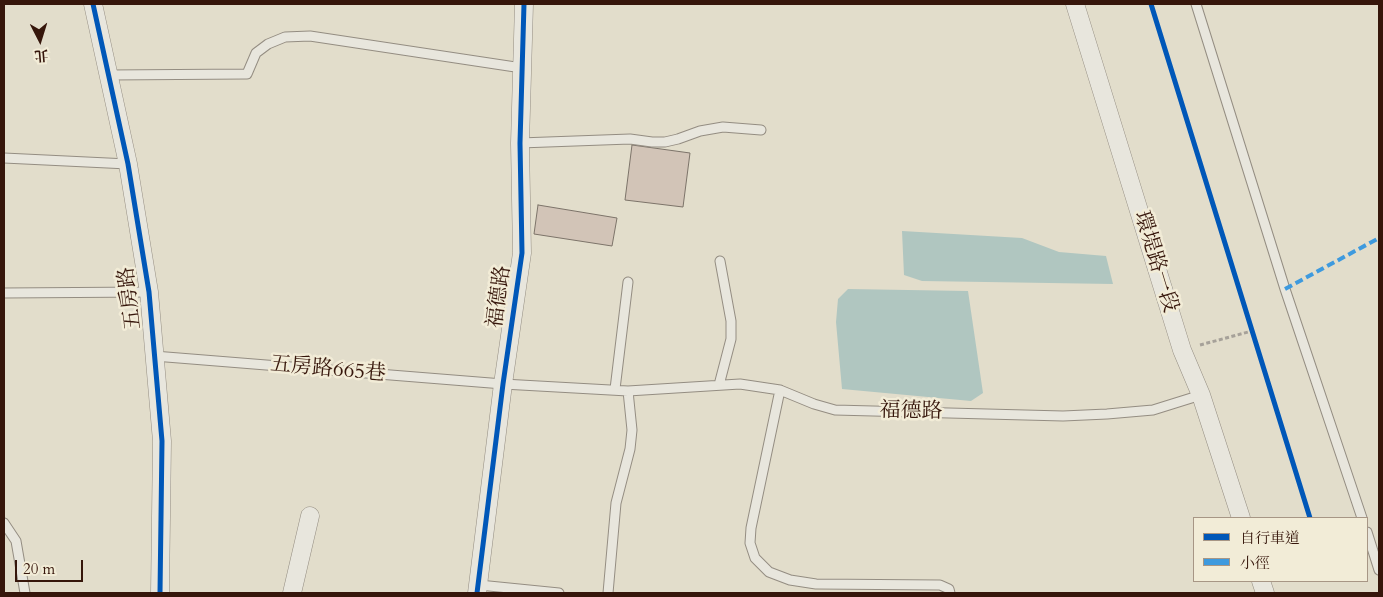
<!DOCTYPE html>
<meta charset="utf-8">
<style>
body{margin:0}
#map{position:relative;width:1383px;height:597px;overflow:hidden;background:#e2ddcb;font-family:Cardo,"Noto Serif TC",serif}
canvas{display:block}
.frame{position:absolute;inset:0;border:5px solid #36160b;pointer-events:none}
.legend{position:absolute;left:1193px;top:517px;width:175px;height:65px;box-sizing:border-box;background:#f2ecd7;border:1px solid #a79685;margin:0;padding:6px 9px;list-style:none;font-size:15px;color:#36160b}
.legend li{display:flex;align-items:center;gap:10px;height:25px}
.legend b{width:25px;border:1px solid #a79685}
.north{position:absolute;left:15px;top:15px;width:50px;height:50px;-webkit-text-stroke:4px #f2ecd7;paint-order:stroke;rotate:175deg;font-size:14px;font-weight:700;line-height:20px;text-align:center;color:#36160b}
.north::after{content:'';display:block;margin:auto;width:18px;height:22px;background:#36160b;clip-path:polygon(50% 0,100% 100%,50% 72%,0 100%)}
.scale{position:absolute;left:15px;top:560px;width:68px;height:22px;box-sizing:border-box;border:2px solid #36160b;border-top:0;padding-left:6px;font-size:15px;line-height:18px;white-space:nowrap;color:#36160b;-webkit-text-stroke:4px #f2ecd7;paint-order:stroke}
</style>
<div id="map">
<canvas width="1383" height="597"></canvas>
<div class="frame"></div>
<ul class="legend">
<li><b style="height:6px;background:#0057b8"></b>自行車道</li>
<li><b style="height:6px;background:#3e9ade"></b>小徑</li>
</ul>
<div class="north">北</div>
<div class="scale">20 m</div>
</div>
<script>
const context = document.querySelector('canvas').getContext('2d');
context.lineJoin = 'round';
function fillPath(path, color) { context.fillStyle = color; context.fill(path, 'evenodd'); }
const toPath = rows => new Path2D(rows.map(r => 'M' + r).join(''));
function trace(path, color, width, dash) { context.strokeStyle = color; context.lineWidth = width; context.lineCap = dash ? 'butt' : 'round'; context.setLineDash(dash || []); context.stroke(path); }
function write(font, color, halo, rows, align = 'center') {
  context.font = font + ' Cardo,"Noto Serif TC",serif'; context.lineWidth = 5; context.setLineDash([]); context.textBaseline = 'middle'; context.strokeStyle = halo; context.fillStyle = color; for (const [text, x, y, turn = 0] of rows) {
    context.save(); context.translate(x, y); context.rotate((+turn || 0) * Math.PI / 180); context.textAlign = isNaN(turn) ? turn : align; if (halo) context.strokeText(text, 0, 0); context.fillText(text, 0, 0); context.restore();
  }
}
const water = toPath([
 [902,231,1022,238,1059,252,1106,256,1113,284,922,281,904,275],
 [848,289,968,291,983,393,971,401,842,389,836,322,838,299]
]);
const building = toPath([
 [632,145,690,153,683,207,625,200,632,145],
 [538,205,617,218,612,246,534,234,538,205]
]);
const path = toPath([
 [1200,345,1252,331]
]);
const lane = toPath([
 [1196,4,1285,289,1362,518],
 [109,75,247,74,256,53,268,44,285,37,310,36,522,68],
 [520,143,630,139,652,142,665,142,678,139,700,131,723,127,761,130],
 [4,158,128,164],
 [4,293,149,292],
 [154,356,503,384,628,391,740,384,780,390,814,404,835,410,1063,416,1107,414,1153,410,1201,395],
 [719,385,731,339,731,321,720,261],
 [615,389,628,282],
 [780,390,751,528,750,543,755,558,769,572,790,580,816,584,940,585,949,589,950,593],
 [4,523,16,541,25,593],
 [1367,532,1379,570],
 [479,585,559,593],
 [608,593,616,503,630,449,632,430,628,391]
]);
const street = toPath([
 [93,4,128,164,149,292,162,441,160,593],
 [1075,4,1182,350,1201,395,1241,518],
 [1261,581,1265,593],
 [292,593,310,516],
 [477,593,503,384,522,253,520,143,524,4]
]);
const quiet = toPath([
 [1285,289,1379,238]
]);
const cycleway = toPath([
 [93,4,128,164,149,292,162,441,160,593],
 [1151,4,1310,518],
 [477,593,503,384,522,253,520,143,524,4]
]);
const streetNames = [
 ["環堤路一段",1155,262,73],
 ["福德路",500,297,-82],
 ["五房路",131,298,-97],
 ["五房路665巷",328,370,5],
 ["福德路",911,412,1]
];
fillPath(water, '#b0c6c0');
fillPath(building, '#d2c4b7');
trace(building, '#7c7369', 1);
trace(lane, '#948d82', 11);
trace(street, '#948d82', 19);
trace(path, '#a6a199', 3, [4, 2.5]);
trace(lane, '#e8e6dd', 9);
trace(street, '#e8e6dd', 18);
trace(quiet, '#3e9ade', 4, [8, 4]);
trace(cycleway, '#0057b8', 5);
write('21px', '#36160b', '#f2ecd7', streetNames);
</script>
